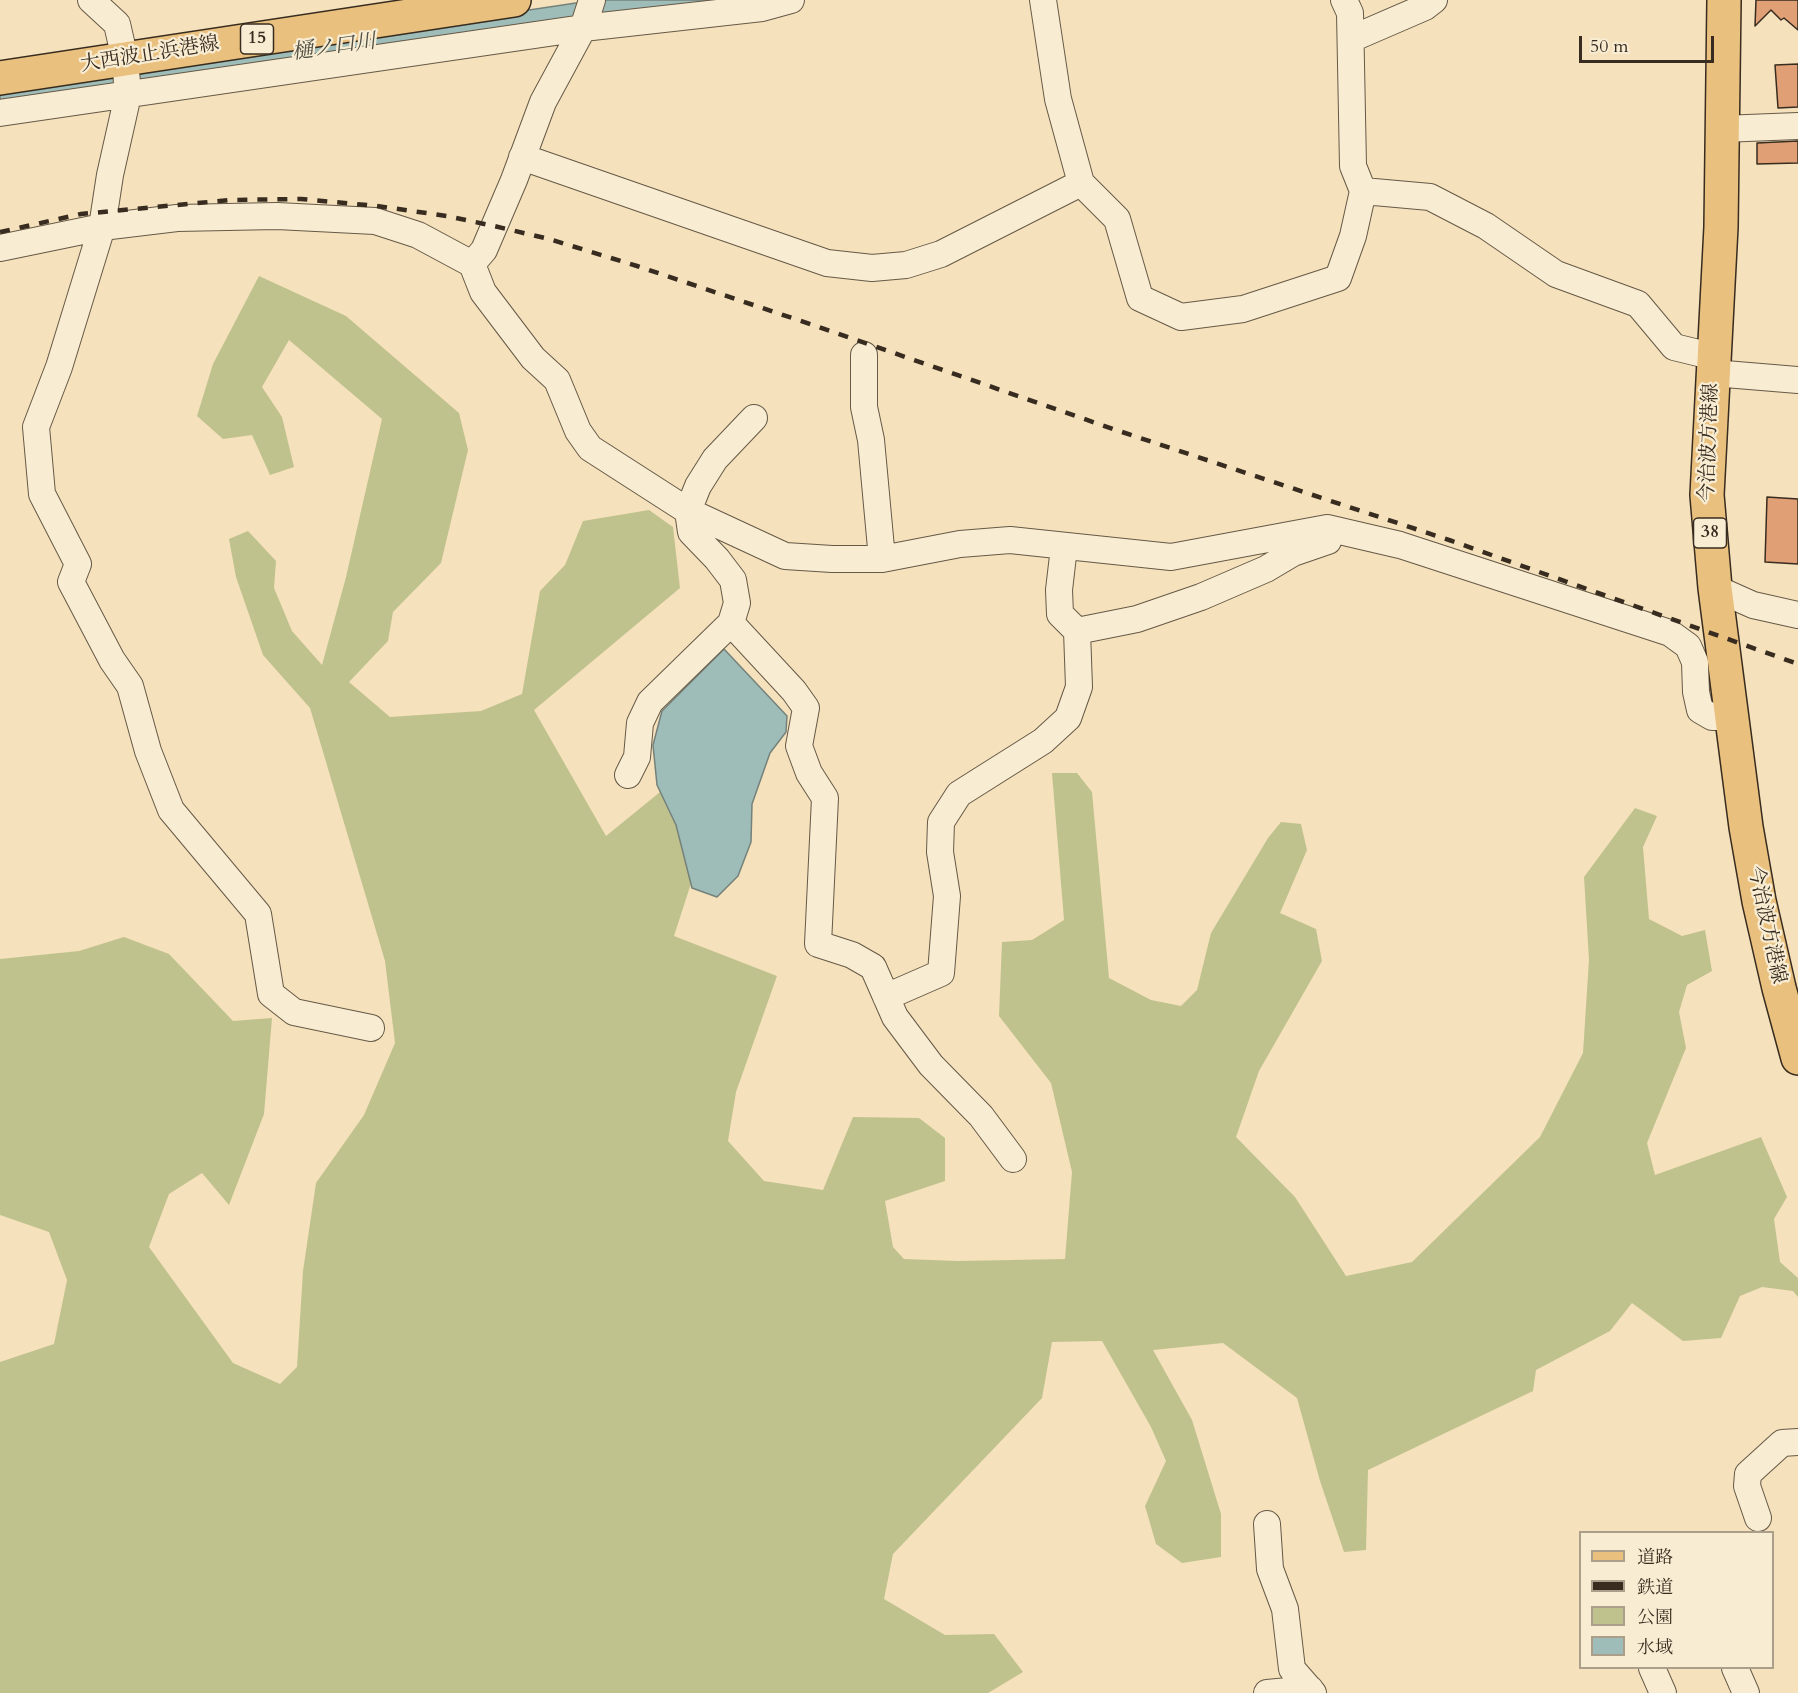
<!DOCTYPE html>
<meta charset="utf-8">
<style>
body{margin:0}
#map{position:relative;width:1798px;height:1693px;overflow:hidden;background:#f5e1bc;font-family:Cardo,"Noto Serif JP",serif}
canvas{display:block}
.legend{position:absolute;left:1579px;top:1531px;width:195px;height:138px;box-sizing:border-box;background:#f8ecd3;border:2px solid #ab9f8b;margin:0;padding:8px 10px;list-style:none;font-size:18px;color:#372c1f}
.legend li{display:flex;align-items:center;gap:12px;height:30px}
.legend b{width:30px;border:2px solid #ab9f8b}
.scale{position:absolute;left:1579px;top:36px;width:135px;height:27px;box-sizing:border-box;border:3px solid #372c1f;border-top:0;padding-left:8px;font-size:18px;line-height:21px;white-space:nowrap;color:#372c1f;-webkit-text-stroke:4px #f8ecd3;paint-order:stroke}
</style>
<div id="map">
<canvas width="1798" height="1693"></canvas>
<ul class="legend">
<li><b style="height:8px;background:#eac07e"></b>道路</li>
<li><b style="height:8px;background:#372c1f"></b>鉄道</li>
<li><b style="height:16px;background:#c0c28e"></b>公園</li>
<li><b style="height:16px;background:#9ebcb8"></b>水域</li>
</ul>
<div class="scale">50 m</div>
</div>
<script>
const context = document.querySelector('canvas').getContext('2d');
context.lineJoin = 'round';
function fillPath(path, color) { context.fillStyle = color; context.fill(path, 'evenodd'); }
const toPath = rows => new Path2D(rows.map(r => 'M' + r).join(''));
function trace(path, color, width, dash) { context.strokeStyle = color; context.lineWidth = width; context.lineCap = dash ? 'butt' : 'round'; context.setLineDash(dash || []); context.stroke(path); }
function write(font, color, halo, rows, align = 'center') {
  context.font = font + ' Cardo,"Noto Serif JP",serif'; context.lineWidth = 4.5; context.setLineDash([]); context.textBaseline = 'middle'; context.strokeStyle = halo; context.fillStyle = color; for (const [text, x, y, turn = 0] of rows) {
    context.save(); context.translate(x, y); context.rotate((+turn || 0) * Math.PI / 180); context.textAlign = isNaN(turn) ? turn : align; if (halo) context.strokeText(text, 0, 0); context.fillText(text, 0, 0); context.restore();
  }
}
const green = toPath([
 [259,276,346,316,459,413,468,450,441,563,393,612,388,641,349,682,390,717,481,711,522,694,540,591,565,565,583,521,649,510,673,527,680,588,534,710,606,836,665,788,695,871,674,936,777,976,736,1092,728,1141,764,1181,823,1190,853,1117,919,1118,945,1138,945,1181,885,1201,893,1247,904,1259,958,1261,1065,1259,1072,1172,1051,1083,999,1016,1002,942,1032,940,1064,920,1052,773,1077,773,1092,792,1109,978,1151,1000,1181,1006,1197,990,1211,933,1268,838,1281,822,1301,824,1307,850,1280,913,1316,929,1322,961,1259,1071,1236,1137,1295,1197,1346,1276,1412,1262,1540,1137,1583,1053,1589,960,1584,877,1635,808,1657,816,1643,847,1649,919,1682,936,1705,930,1712,971,1687,985,1679,1012,1686,1048,1647,1143,1655,1175,1761,1137,1787,1197,1774,1219,1780,1262,1798,1278,1798,1297,1793,1291,1762,1287,1740,1296,1721,1338,1683,1341,1632,1303,1610,1331,1536,1370,1533,1391,1368,1470,1366,1550,1344,1552,1320,1481,1297,1398,1223,1343,1153,1350,1192,1420,1221,1514,1221,1557,1182,1563,1156,1544,1145,1506,1166,1461,1151,1427,1102,1341,1052,1342,1042,1398,893,1554,884,1599,945,1635,994,1634,1023,1672,988,1693,0,1693,0,1362,54,1344,67,1280,49,1232,0,1215,0,959,79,951,124,937,169,954,233,1021,272,1018,264,1114,229,1205,202,1173,169,1194,149,1247,233,1363,280,1384,297,1367,303,1271,316,1183,364,1115,395,1043,385,961,310,708,263,655,236,577,229,539,248,531,276,561,274,588,292,631,322,665,346,577,382,419,289,340,262,387,282,417,294,467,270,475,252,435,223,439,197,416,213,364]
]);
const water = toPath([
 [596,0,765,0,0,109,0,89,596,0],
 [724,649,787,716,786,732,770,753,752,804,751,842,738,876,717,897,692,888,676,825,657,785,653,745,662,711,724,649]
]);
const building = toPath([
 [1756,0,1798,0,1798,30,1784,18,1781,20,1771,10,1755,26,1756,0],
 [1798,64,1798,107,1778,108,1775,65,1798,64],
 [1798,141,1798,163,1757,164,1757,143,1798,141],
 [1767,497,1798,499,1798,564,1765,562,1767,497]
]);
const minor = toPath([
 [91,0,117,24,125,59,128,95,110,175,102,227,59,367,36,427,42,494,78,564,71,582,112,660,130,686,148,751,171,810,258,914,271,994,294,1012,371,1028],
 [1043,0,1058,99,1081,183,1117,219,1140,298,1181,317,1243,309,1338,278,1353,236,1363,191,1353,166,1350,13,1344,0],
 [1351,39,1425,7,1434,0],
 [0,113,583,28,762,8,791,0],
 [1722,129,1798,126],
 [522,157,827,263,872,268,906,265,941,254,1081,183],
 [1363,191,1430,197,1486,226,1556,274,1638,304,1674,347,1715,357],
 [0,248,102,227,177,218,277,216,375,221,418,235,472,264,483,292,533,358,557,380,578,431,590,448,688,511,785,556,832,559,882,559,960,544,1010,540,1171,557,1327,528,1400,545,1670,633,1688,646,1695,662,1696,692,1700,710,1712,717,1731,717],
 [472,264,484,250,514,180,543,102,583,28,592,0],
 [864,355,864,407,871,440,882,559],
 [1713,373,1798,380],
 [1064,547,1059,590,1060,614,1077,631],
 [1715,588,1753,605,1798,615],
 [731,623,794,691,806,708,799,746,809,773,825,798,818,944,852,955,873,967,895,1017,931,1065,981,1116,1013,1159],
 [628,775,637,757,640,723,650,702,731,623,737,603,733,580,717,559,691,532,688,511,698,486,715,459,754,418],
 [886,997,941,973,947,896,940,852,941,822,959,794,1043,741,1068,718,1079,687,1077,631,1137,619,1201,597,1266,569,1293,553,1328,541],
 [1758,1518,1747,1486,1748,1474,1782,1443,1798,1442],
 [1267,1524,1270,1569,1285,1609,1292,1669,1313,1693],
 [1652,1668,1663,1693],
 [1735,1668,1746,1693],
 [1267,1693,1310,1689]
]);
const major = toPath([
 [1724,0,1721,227,1707,495,1715,588,1746,827,1759,901,1779,988,1798,1058],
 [0,78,514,0]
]);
const rail = toPath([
 [0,232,81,214,230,200,301,199,377,206,447,216,494,226,549,239,637,266,816,326,1116,430,1452,541,1798,664]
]);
const shields = [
 [257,39,33],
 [1710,533,33]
];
const shieldNames = [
 ["15",257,39],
 ["38",1710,533]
];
const streetNames = [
 ["大西波止浜港線",150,55,-9],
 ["今治波方港線",1710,443,-88],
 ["今治波方港線",1766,925,78]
];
const waterNames = [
 ["樋ノ口川",334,48,-8]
];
fillPath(green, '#c0c28e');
fillPath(water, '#9ebcb8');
trace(water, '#75827b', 1.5);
fillPath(building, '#e19f75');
trace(building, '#372c1f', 1.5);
trace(minor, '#665946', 28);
trace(major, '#372c1f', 36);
trace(minor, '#f8ecd3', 26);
trace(major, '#eac07e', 33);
trace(rail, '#372c1f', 4.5, [10, 10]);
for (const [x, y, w] of shields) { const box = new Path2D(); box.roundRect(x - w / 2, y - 15, w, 30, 4.5); context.fillStyle = '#f8ecd3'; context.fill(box); trace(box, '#372c1f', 1.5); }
write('bold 18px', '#372c1f', null, shieldNames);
write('20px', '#372c1f', '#f8ecd3', streetNames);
write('italic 21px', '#515045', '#f8ecd3', waterNames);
</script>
